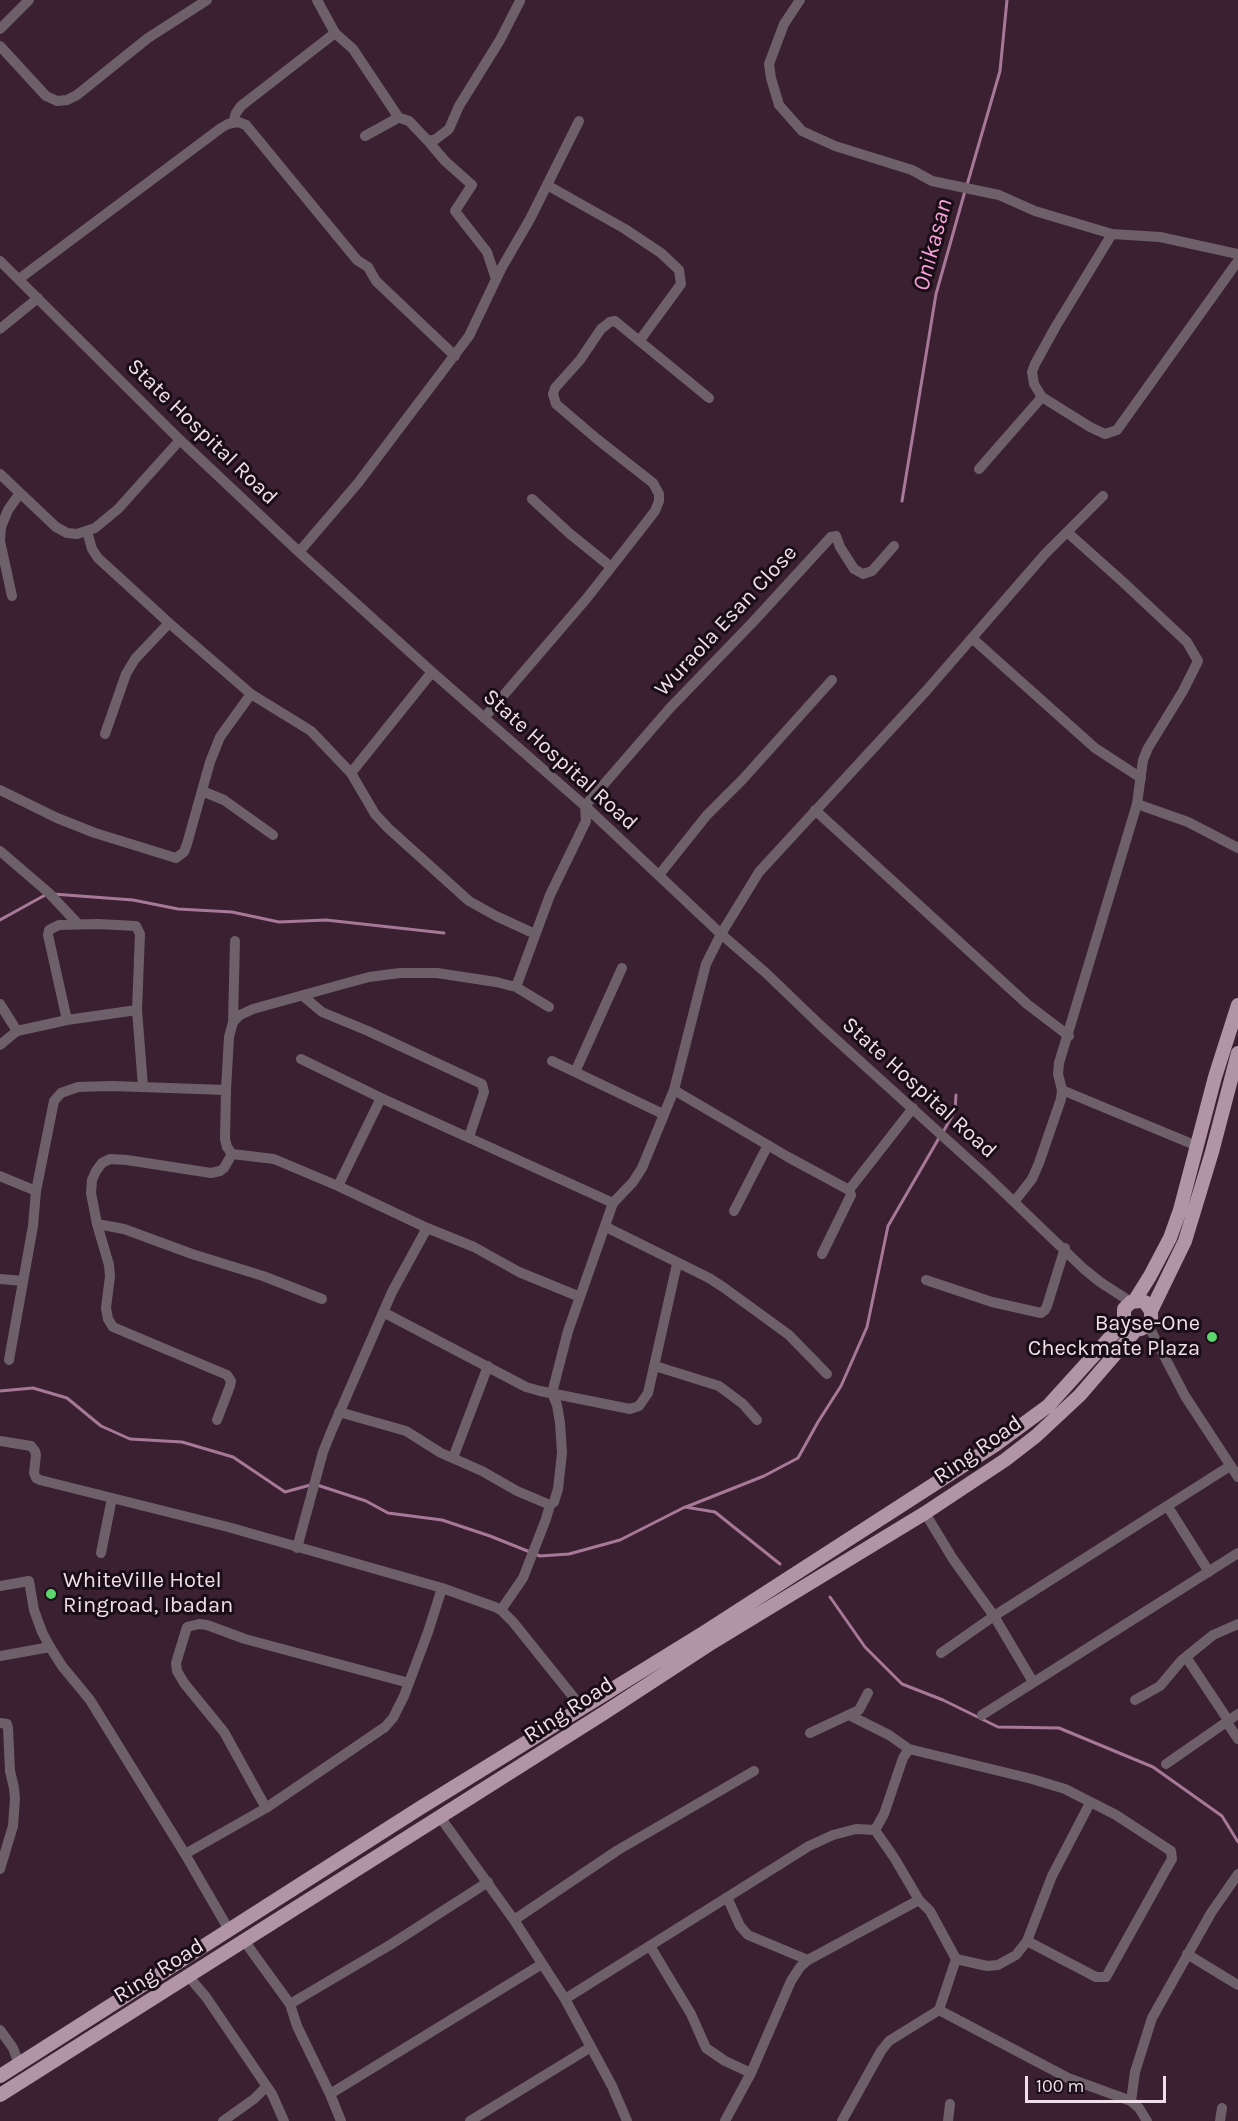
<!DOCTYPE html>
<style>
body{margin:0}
#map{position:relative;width:1238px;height:2121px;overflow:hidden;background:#3a2031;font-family:Karla,sans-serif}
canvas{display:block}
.scale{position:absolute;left:1025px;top:2076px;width:141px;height:27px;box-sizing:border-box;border:3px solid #f0dee9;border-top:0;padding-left:8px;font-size:18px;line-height:21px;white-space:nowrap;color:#f0dee9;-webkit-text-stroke:4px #1a0e16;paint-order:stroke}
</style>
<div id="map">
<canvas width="1238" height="2121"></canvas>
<div class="scale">100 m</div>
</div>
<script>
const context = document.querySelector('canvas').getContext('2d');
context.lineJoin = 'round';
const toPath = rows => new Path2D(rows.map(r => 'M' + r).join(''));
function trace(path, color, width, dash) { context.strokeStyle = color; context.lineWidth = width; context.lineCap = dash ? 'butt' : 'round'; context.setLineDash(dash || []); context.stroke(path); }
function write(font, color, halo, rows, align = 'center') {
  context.font = font + ' Karla,sans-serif'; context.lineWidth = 6; context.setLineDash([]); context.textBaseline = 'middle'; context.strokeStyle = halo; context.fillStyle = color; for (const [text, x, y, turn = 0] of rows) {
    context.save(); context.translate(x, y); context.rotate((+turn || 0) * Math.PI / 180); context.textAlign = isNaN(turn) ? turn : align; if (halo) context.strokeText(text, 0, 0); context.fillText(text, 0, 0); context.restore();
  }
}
const stream = toPath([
 [967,185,1000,71,1007,0],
 [902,501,936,294,965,191],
 [53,894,133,900,178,909,232,912,279,922,326,920,444,933],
 [0,920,47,894],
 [943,1132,955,1111,956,1095],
 [0,1391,33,1388,67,1398,101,1426,130,1439,182,1442,233,1457,285,1492,314,1484,366,1501,388,1513,442,1520,490,1536,540,1556,569,1554,620,1540,685,1507,715,1512,780,1564],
 [686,1507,764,1476,798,1458,818,1422,841,1386,867,1327,888,1226,939,1138],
 [830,1597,865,1647,902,1684,943,1700,998,1727,1059,1728,1153,1767,1222,1816,1238,1842]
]);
const minor = toPath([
 [317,0,335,33,353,49,397,115,396,119,365,136],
 [800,0,784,24,769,64,771,78,779,105,802,131,835,146,912,170,932,181,999,195,1035,211,1112,234,1160,237,1238,254],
 [0,29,29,0],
 [0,46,46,96,57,101,67,100,77,95,148,38,207,0],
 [397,117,409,121,428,141,436,139,449,129,459,106,500,40,520,1],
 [233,123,236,113,241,106,335,33],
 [428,141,445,161,472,185,455,211,487,252,496,279],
 [547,185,625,229,661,253,679,270,681,284,640,340],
 [1112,234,1056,326,1035,364,1032,372,1034,384,1042,397,1090,427,1105,434,1117,430,1238,261],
 [0,261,180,440,299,552,432,672,585,806,721,934,766,973,820,1025,988,1177,1084,1269,1100,1282,1131,1302],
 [19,279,221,128,228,124,238,122,246,125,269,153,357,260,368,267,376,281,455,356],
 [0,329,38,298],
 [979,469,1042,397],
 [0,474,56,527,67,533,77,534,95,528,118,509,180,440],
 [532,499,569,533,611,567],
 [87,531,92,549,98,558,169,623,251,694,311,731,351,773,375,814,388,828,469,901,496,916,535,934],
 [0,540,1,527,8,510,20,493],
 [0,541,12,596],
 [299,552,358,483,469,336,501,269,530,219,579,121],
 [973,639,1095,748,1141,778],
 [484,718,587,598,638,533,655,511,659,501,659,494,653,483,597,439,556,404,553,394,555,388,580,360,601,329,610,322,615,321,709,398],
 [105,734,126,674,135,659,169,623],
 [351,773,432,672],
 [0,790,57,818,95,833,176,858,184,852,187,844,210,762,220,737,251,694],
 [202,791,224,800,273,835],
 [1137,804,1188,822,1238,848],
 [815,810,1027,1004,1069,1036],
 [0,851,49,893,78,924],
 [659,875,707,815,743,779,832,680],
 [516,987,550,895,586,821,585,806,670,708,753,622,831,537,836,536,840,547,854,569,863,574,872,571,894,546],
 [303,996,322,1012,368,1031,482,1084,484,1092,469,1137],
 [0,1004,17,1031],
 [67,1020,48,935,49,930,59,925,98,924,136,926,140,934,137,1010,143,1087],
 [233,1022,235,941],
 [0,1045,17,1031,67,1020,137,1010],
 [301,1059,381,1098,613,1203],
 [552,1061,663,1114],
 [575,1072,622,968],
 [674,1090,788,1157,849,1190],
 [1062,1090,1197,1146],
 [232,1154,227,1147,225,1139,226,1090,229,1037,233,1022,240,1015,253,1009,336,986,369,977,400,973,437,973,496,982,516,987,549,1007],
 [0,1176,36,1191],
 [338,1186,381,1098],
 [1014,1202,1032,1179,1039,1163,1061,1099,1062,1090,1058,1074,1059,1063,1137,804,1143,760,1148,748,1183,691,1198,661,1187,642,1123,582,1067,532],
 [734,1211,768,1145],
 [97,1224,124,1229,192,1254,263,1276,322,1299],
 [606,1227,709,1278,723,1287,789,1335,827,1374],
 [822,1254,851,1195,849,1190,913,1108],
 [0,1279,23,1281],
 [926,1280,992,1302,1041,1313,1045,1310,1047,1306,1065,1248],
 [383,1312,526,1387,540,1391,630,1409,639,1406,648,1393,677,1264],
 [1148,1325,1185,1396,1238,1477],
 [9,1360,33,1226,36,1191,54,1101,61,1093,78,1087,112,1086,226,1090],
 [655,1366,719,1386,743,1404,757,1420],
 [339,1412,406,1431,441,1453,482,1471,517,1491,550,1505],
 [217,1420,230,1386,231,1381,227,1375,113,1327,108,1319,106,1308,110,1276,109,1265,97,1224,91,1193,92,1180,96,1171,102,1163,110,1159,127,1160,211,1173,220,1171,224,1168,232,1154,274,1159,338,1186,427,1228,474,1247,519,1272,580,1297],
 [0,1441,31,1446,35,1451,36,1455,34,1473,36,1478,40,1480,228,1527,442,1588,495,1607,501,1610,513,1622,583,1709],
 [453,1458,488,1366],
 [1168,1507,1209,1572],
 [925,1513,953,1559,994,1616,1033,1682],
 [297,1548,323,1452,331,1432,392,1292,427,1228],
 [101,1553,112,1498],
 [0,1586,29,1581,34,1610,42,1632,50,1647,62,1666,90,1700,185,1854,229,1930],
 [501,1610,523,1578,546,1519,550,1505,554,1502,558,1489,562,1453,560,1423,557,1405,552,1393,568,1331,613,1203,633,1182,642,1168,674,1090,706,964,721,934,759,872,926,691,1045,554,1103,496],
 [941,1653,994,1616,1230,1466],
 [0,1656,50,1647],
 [1186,1657,1228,1720],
 [1135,1700,1160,1686,1181,1661,1213,1635,1238,1624],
 [849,1715,889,1735,909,1749],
 [982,1715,1238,1553],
 [1226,1721,1238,1739],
 [0,1723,7,1724,8,1728,10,1771,14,1788,15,1799,13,1826,0,1869],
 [810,1733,859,1710,868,1693],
 [1166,1764,1238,1714],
 [266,1808,224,1732,184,1683,177,1671,176,1663,187,1627,199,1624,207,1625,245,1639,409,1683],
 [440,1817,514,1920,565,1999,612,2086,627,2121],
 [875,1830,884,1814,903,1758,909,1749,1032,1779,1065,1789,1116,1815,1171,1851,1172,1859,1165,1871,1106,1977,1096,1977,1027,1941],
 [185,1854,266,1808,385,1727,393,1718,404,1696,428,1632,442,1588],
 [727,1897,740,1926,748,1935,808,1960],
 [514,1920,618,1850,754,1771],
 [245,1942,290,2004,297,2026,330,2094,341,2121],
 [650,1946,691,2014,706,2048,725,2061,751,2073],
 [1187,1954,1238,1985],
 [189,1977,206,1997,272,2094,284,2121],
 [565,1999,809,1846,833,1835,856,1829,875,1830,895,1859,919,1900,930,1911,956,1959,987,1966,998,1965,1016,1955,1027,1941,1052,1876,1090,1803],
 [290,2004,390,1945,488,1882],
 [939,2010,1068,2078,1131,2101],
 [0,2030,13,2048,19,2064],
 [330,2094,542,1964],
 [223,2121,254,2099,266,2087],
 [470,2121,591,2047],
 [725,2121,751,2073,791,1981,800,1967,808,1960,919,1900],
 [842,2121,881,2051,889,2041,939,2010,956,1959],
 [948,2121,950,2104],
 [1147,2121,1139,2108,1131,2101,1135,2072,1152,2018,1211,1913,1238,1874],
 [1220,2121,1222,2108]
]);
const major = toPath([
 [1135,1300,1150,1276,1170,1238,1180,1210,1215,1077,1238,1005],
 [1151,1311,1145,1302,1140,1301,1131,1302,1124,1309,1124,1322,1129,1327,1136,1330,1141,1329,1148,1325,1151,1321,1151,1311,1185,1241,1212,1152,1238,1053],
 [0,2076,420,1808,705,1632,995,1445,1048,1406,1124,1322],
 [0,2095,604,1713,713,1642,925,1513,1005,1460,1036,1436,1080,1395,1136,1330]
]);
const markers = [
 [1212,1337,6,"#5ed56c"],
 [51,1594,6,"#5ed56c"]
];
const streetNames = [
 ["State Hospital Road",202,432,44],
 ["Wuraola Esan Close",726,621,-47],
 ["State Hospital Road",560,760,42],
 ["State Hospital Road",919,1088,42],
 ["Ring Road",978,1450,-35],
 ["Ring Road",569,1710,-33],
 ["Ring Road",159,1971,-32]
];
const poiNames = [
 ["Bayse-One",1200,1324],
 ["Checkmate Plaza",1200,1349],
 ["WhiteVille Hotel",63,1581,"left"],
 ["Ringroad, Ibadan",63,1606,"left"]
];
const waterNames = [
 ["Onikasan",933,245,-75]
];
trace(stream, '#a77898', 3);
trace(minor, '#6e6068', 10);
trace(major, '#b195a6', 14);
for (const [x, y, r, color] of markers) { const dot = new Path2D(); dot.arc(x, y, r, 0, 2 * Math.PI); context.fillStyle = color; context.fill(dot); trace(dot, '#1a0e16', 2); }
write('22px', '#f0dee9', '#1a0e16', streetNames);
write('22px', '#f0dee9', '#1a0e16', poiNames, 'right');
write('italic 24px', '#f79fd9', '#1a0e16', waterNames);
</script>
